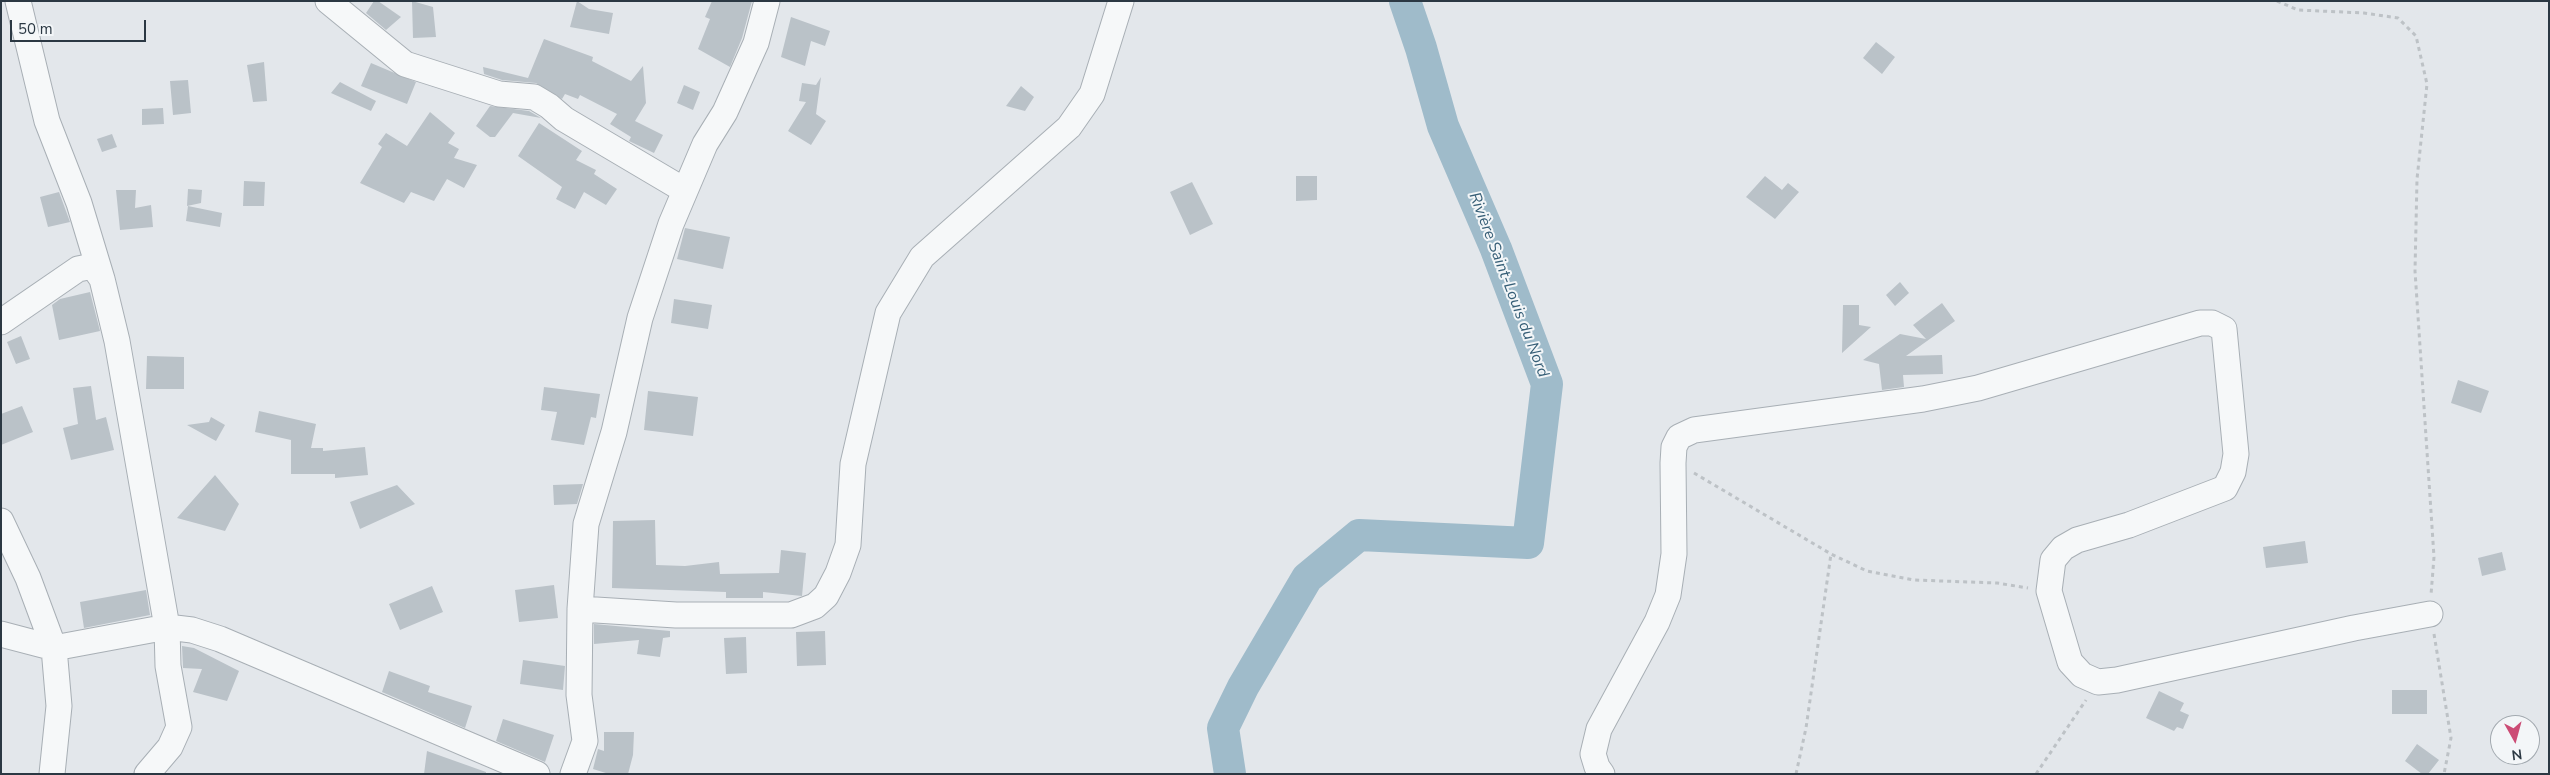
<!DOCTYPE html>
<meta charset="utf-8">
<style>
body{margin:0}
#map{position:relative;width:2550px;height:775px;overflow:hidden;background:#e3e7eb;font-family:"Nunito Sans",sans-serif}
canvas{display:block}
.frame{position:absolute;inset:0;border:2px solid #2b3843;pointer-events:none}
.north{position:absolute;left:2490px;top:715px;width:50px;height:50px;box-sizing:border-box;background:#f3f6f8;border:1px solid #a3aab0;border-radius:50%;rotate:173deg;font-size:14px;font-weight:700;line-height:20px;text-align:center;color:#2b3843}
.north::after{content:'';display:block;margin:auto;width:18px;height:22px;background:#cc4c75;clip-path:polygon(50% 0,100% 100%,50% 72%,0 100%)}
.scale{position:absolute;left:10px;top:20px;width:136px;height:22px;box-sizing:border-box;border:2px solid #2b3843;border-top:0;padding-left:6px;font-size:15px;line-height:18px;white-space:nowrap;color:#2b3843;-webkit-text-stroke:4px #f3f6f8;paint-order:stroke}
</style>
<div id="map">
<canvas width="2550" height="775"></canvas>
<div class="frame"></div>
<div class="north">N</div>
<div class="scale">50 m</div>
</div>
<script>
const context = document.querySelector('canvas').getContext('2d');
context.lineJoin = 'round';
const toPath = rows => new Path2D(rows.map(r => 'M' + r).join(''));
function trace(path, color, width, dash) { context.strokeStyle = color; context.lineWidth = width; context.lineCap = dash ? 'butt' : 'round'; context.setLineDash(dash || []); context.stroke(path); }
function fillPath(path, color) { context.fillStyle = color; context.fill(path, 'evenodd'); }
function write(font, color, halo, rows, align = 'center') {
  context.font = font + ' "Nunito Sans",sans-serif'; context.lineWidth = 4; context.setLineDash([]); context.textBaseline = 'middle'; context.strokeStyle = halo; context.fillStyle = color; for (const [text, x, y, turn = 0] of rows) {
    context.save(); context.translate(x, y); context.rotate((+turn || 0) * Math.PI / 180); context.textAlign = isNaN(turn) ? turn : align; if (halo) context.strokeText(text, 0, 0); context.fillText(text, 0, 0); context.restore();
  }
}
const river = toPath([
 [1230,774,1223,728,1243,687,1307,578,1359,535,1528,543,1547,384,1496,249,1443,126,1421,48,1405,1]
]);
const building = toPath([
 [374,1,378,1,401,17,386,30,366,13],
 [412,1,433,7,436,37,413,38],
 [577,1,589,9,613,13,609,34,570,27],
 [712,1,752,1,742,38,730,67,698,49,710,19,705,17],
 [791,17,830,31,825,46,811,41,805,66,781,57],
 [544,39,593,57,592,61,631,81,643,66,646,103,635,121,663,135,654,153,629,141,631,137,610,124,617,114,580,95,578,99,565,94,562,99,536,83,502,80,484,74,483,67,528,78],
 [1876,42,1895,57,1882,74,1863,58],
 [264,62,267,101,253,102,247,65],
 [371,63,416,82,407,104,361,86],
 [821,77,816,114,826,121,811,145,788,131,806,102,799,101,802,83,816,85],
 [188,80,191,113,173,115,170,81],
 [340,82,376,101,371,111,331,93],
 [684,85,700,92,693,110,677,103],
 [1021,86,1034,97,1025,111,1006,106],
 [490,106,529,111,541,118,513,113,495,137,490,137,476,126],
 [163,108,164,124,142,125,142,109],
 [430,112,455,133,448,143,459,149,454,158,477,165,464,188,447,179,434,201,411,192,404,203,360,183,382,147,378,144,386,133,407,146],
 [539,123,582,151,576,160,596,170,594,174,617,189,606,205,584,192,575,209,556,199,562,187,518,156],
 [112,134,117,147,102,152,97,139],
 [1296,176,1317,176,1317,200,1296,201],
 [1765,176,1782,190,1788,183,1799,192,1775,219,1746,197],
 [244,181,265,182,264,206,243,206],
 [1192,182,1213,224,1190,235,1170,192],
 [188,189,202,190,201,203,187,206],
 [116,190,136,190,135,208,151,205,153,227,120,230],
 [59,192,70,222,48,227,40,197],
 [188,206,222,213,220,227,186,221],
 [685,228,730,237,723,269,677,259],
 [1900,282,1909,293,1895,306,1886,295],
 [90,292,100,331,59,340,52,305,60,299],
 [674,299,712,305,708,329,671,323],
 [1942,303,1955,321,1906,356,1942,355,1943,374,1903,375,1904,387,1882,390,1879,364,1863,360,1900,334,1926,339,1913,325],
 [1843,305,1859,305,1859,325,1871,327,1842,353],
 [21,336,30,359,16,364,7,342],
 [147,356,184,357,184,389,146,389],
 [2458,380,2489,391,2481,413,2451,403],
 [91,386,96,420,106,417,114,450,71,460,63,428,78,424,73,388],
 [544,387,600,394,596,418,591,417,584,445,551,440,557,412,541,410],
 [648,391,698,397,693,436,644,430],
 [22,406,33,432,1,445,1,414],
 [259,411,316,424,311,448,323,448,323,451,365,447,368,475,335,478,335,474,291,474,291,440,255,432],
 [211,417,225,425,216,441,187,425,209,422],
 [215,475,239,504,225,531,177,518],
 [583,484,577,504,554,505,553,485],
 [397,485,415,504,360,529,350,502],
 [655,520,656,565,685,566,719,562,720,574,779,573,781,550,806,553,802,596,763,592,763,598,726,598,726,592,612,588,613,521],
 [2305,541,2308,563,2266,568,2263,547],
 [2502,552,2506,570,2482,576,2478,558],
 [554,585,558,618,519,622,515,590],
 [432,586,443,612,400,630,389,604],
 [146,590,150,615,84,628,80,602],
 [594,624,670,631,670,637,663,638,660,657,637,654,639,640,594,644],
 [825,631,826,665,797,666,796,632],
 [746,637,747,673,726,674,724,638],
 [182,646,194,648,239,671,227,701,193,692,202,669,183,668],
 [523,660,565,666,563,690,520,684],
 [389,671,430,686,428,692,472,706,465,728,382,692],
 [2392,690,2427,690,2427,714,2392,714],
 [2159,691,2184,703,2180,711,2189,715,2183,729,2177,727,2174,731,2146,718],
 [503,719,554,735,545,762,496,741],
 [604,732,634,732,633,755,628,774,609,774,593,769,598,749,604,751],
 [2417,744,2439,760,2428,774,2422,774,2405,761],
 [427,751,486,772,486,774,424,774]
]);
const path = toPath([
 [2277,1,2298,10,2364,13,2398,18,2416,36,2427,84,2417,179,2415,271,2434,557,2431,595],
 [1694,473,1831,554,1867,571,1914,580,1997,583,2028,588],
 [2434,634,2451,738,2444,774],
 [1796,774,1806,728,1831,554],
 [2036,774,2086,700]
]);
const minor = toPath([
 [18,1,47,121,79,203,102,279],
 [328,1,405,64,499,94,534,97,549,106,564,119,684,190],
 [1,322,78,269,88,267,95,269,102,279,117,341,167,627,54,648,1,634],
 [1,521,28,578,54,648,59,706,52,774],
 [580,609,676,615,791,615,815,606,826,596,838,573,848,545,853,464,888,313,922,257,1069,127,1092,94,1121,1],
 [147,774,170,747,179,727,168,666,167,627,192,630,220,639,537,774],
 [573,774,585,741,579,695,580,609,586,524,614,432,640,318,671,224,705,144,725,112,756,43,767,1],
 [1602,774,1597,767,1593,754,1599,729,1657,622,1668,595,1674,554,1673,463,1674,447,1679,437,1694,430,1923,399,1978,388,2200,323,2212,323,2224,329,2236,454,2233,472,2225,488,2129,525,2077,540,2063,548,2053,560,2049,591,2070,662,2082,675,2098,682,2117,680,2354,628,2430,614]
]);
const waterNames = [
 ["Rivière Saint-Louis du Nord",1508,285,69]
];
trace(river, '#9fbbca', 32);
fillPath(building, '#bac2c8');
trace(minor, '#a8afb5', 27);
trace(path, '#bdc2c6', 3, [4, 4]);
trace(minor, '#f6f8f9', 25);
write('italic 16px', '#365e76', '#f3f6f8', waterNames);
</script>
